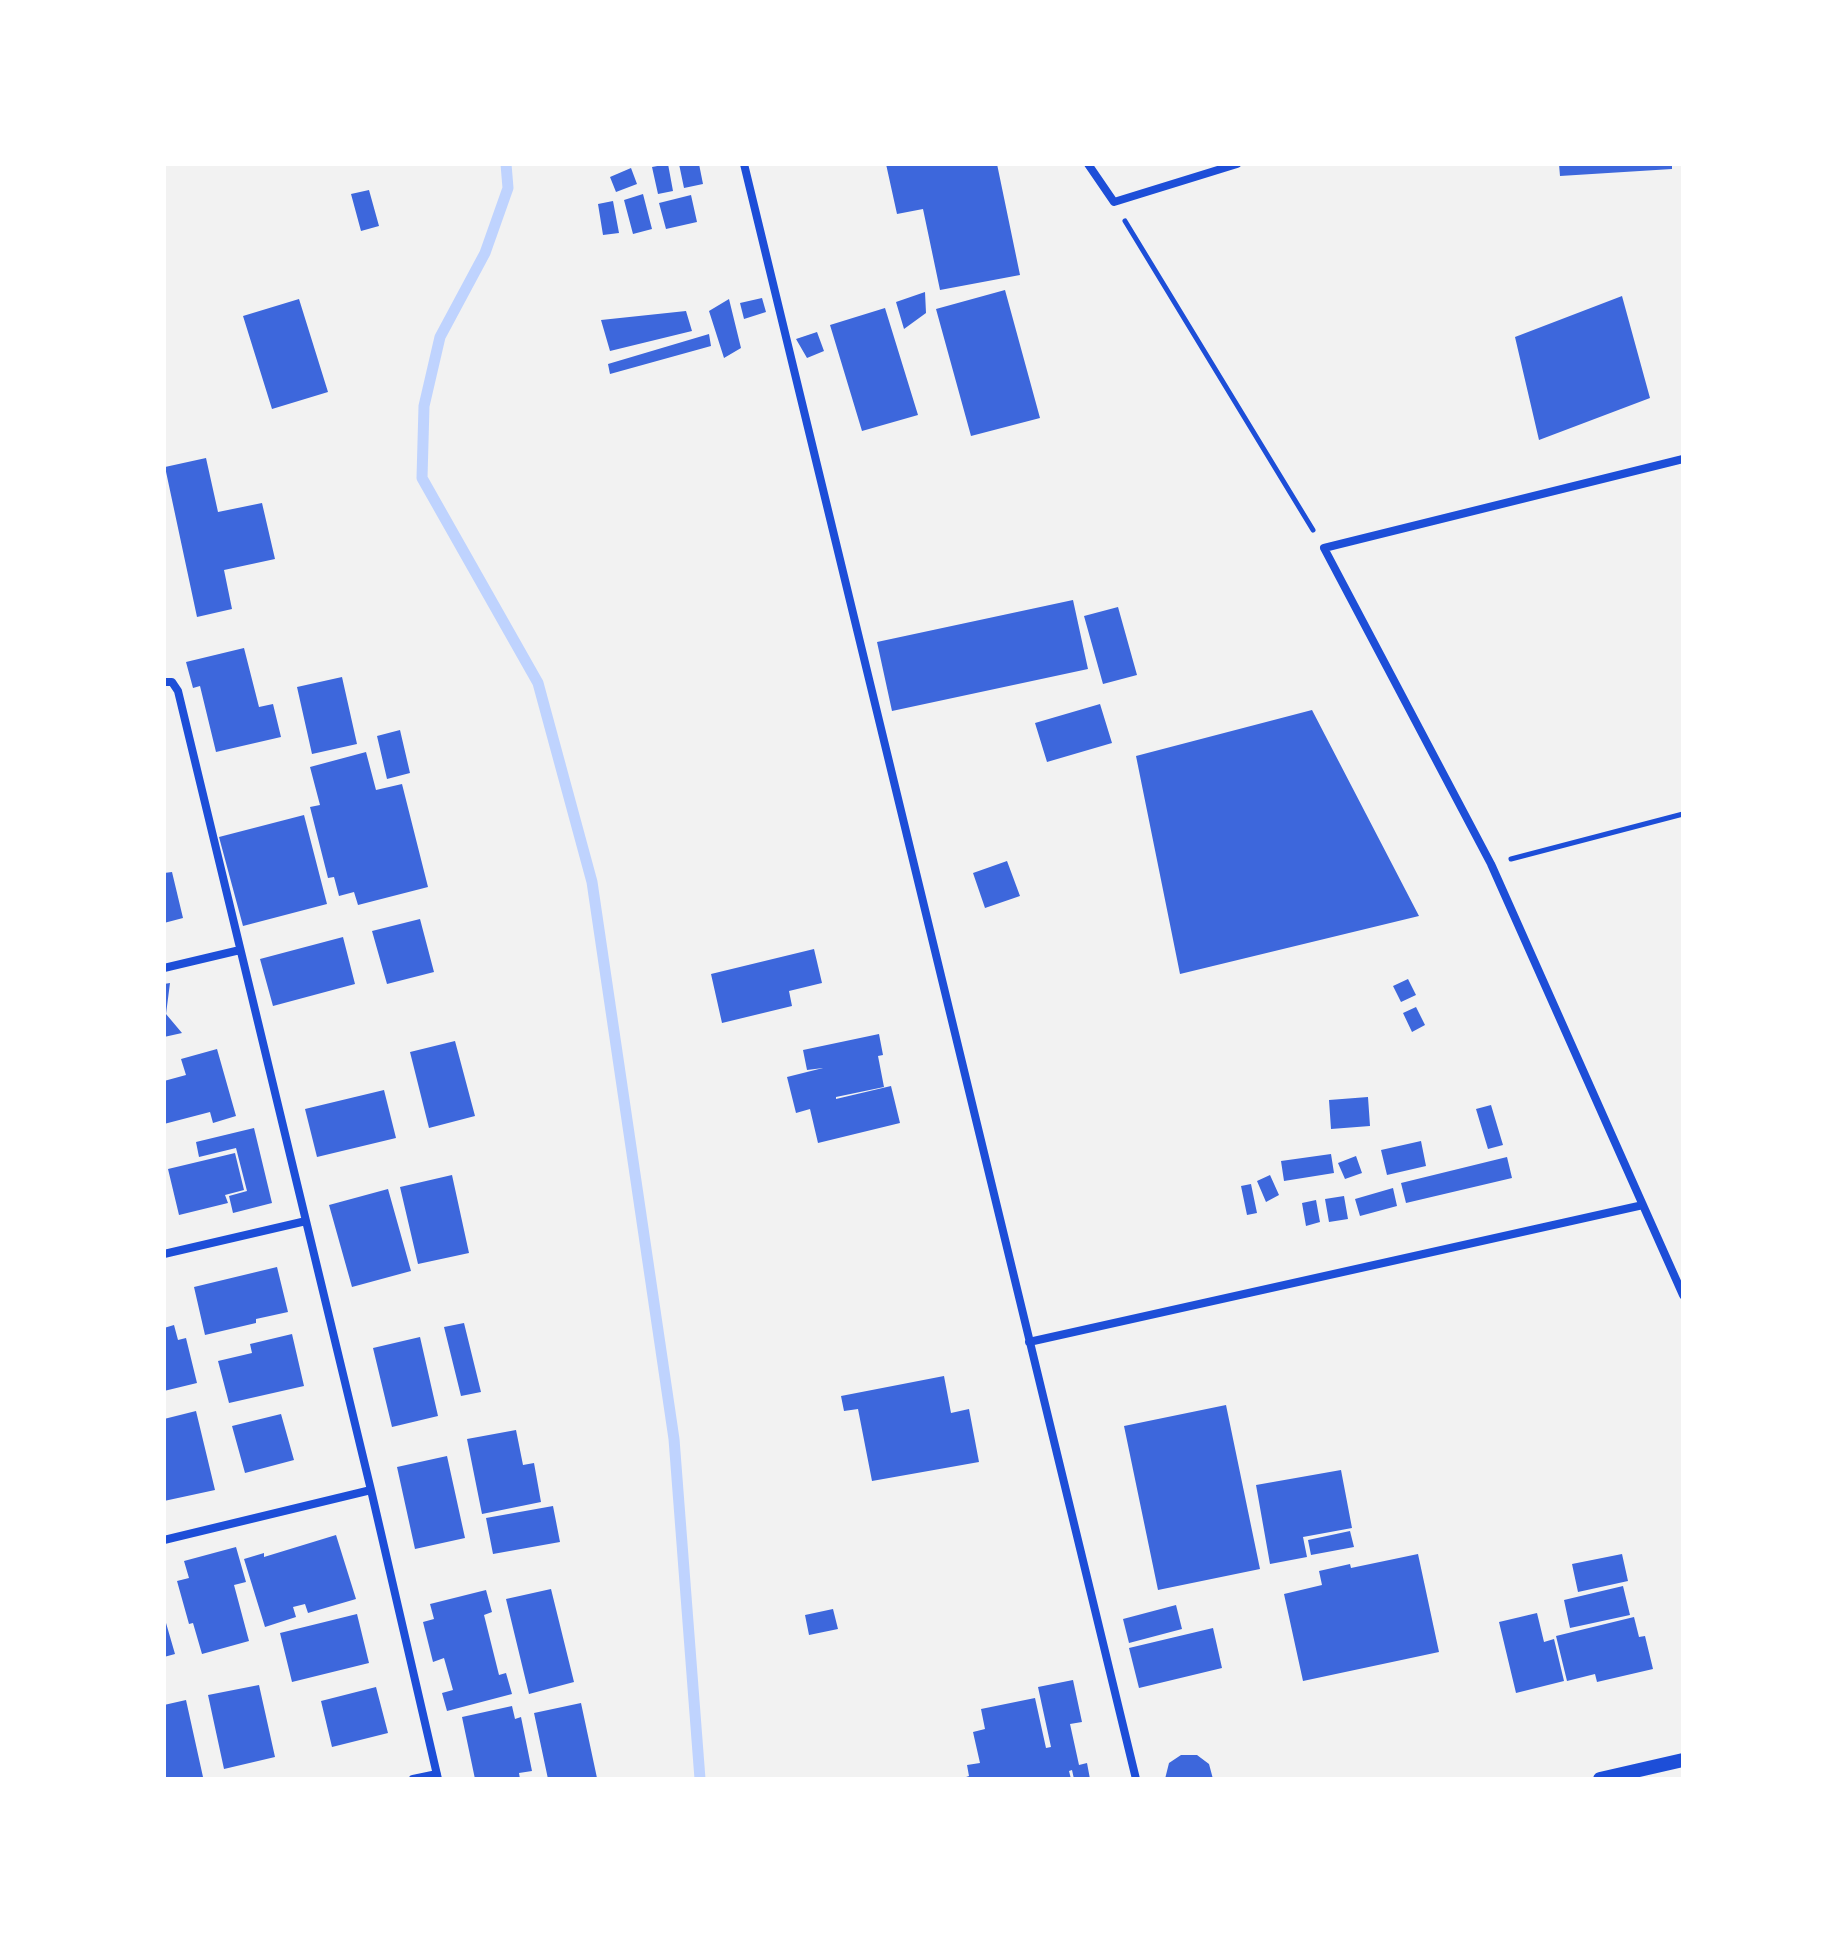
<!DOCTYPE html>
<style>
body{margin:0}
#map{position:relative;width:1847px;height:1943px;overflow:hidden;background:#f2f2f2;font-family:Helvetica,sans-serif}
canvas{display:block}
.frame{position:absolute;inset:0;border:166px solid #fff;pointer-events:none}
</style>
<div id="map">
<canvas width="1847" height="1943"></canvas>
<div class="frame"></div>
</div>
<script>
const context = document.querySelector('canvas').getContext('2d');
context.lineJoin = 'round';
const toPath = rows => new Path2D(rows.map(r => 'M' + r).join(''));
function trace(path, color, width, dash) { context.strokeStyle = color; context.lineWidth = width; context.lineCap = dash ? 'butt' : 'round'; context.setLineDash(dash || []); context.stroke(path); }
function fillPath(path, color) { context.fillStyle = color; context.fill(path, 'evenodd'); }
const stream = toPath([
 [506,164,508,188,485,253,440,337,424,406,422,478,538,683,592,882,674,1439,700,1779]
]);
const building = toPath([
 [668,164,673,191,658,194,652,167],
 [679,164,699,164,703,184,684,188],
 [886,164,997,164,1020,275,940,290,923,209,897,214],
 [1559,164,1672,164,1672,169,1560,176],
 [631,168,637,184,616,192,610,177],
 [369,190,379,226,361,231,351,194],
 [643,194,652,229,633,234,624,200],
 [691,195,697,222,666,229,659,203],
 [613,201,619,233,603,235,598,204],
 [1005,290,1040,418,971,436,936,309],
 [925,292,926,313,904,329,896,302],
 [1622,296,1650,398,1539,440,1515,337],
 [762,298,766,312,744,319,740,303],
 [299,299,328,392,272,409,243,316],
 [729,299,741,348,724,358,709,311],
 [885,308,918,415,862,431,830,325],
 [686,311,692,331,610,351,601,320],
 [817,332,824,351,807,358,796,339],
 [709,334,711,346,610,374,608,364],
 [206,458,218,512,262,503,275,559,224,570,232,609,197,617,165,467],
 [1073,600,1088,669,892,711,877,642],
 [1118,607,1137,675,1103,684,1084,616],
 [244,648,259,707,273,704,281,737,216,752,200,686,193,688,186,662],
 [342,677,357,744,312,754,297,687],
 [1100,704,1112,743,1047,762,1035,723],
 [1312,710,1419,916,1180,974,1136,756],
 [400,730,410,773,387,779,377,736],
 [366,752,376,790,402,784,428,887,358,905,354,892,339,896,334,877,328,878,310,807,320,805,310,767],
 [304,815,327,904,243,926,219,837],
 [1007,861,1020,896,985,908,973,873],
 [172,872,183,918,164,923,164,873],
 [420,919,434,972,387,984,372,931],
 [343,937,355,984,273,1006,260,959],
 [814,949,822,983,789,991,792,1006,722,1023,711,974],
 [1408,979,1416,995,1401,1002,1393,986],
 [170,983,166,1014,182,1033,164,1037,164,984],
 [1416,1007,1425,1025,1412,1032,1403,1013],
 [879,1034,883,1055,878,1056,884,1087,836,1097,836,1099,891,1086,900,1123,818,1143,810,1109,796,1113,787,1077,823,1068,807,1070,803,1050],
 [455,1041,475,1116,429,1128,410,1052],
 [217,1049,236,1116,213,1123,210,1112,164,1124,164,1081,186,1075,181,1059],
 [384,1090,396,1138,317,1157,305,1109],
 [1368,1097,1370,1126,1331,1129,1329,1100],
 [1491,1105,1503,1145,1488,1149,1476,1109],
 [254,1128,272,1203,233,1213,229,1196,247,1191,236,1148,199,1157,196,1142],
 [1421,1141,1426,1166,1387,1175,1381,1150],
 [235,1153,244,1190,225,1195,228,1203,179,1215,168,1169],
 [1331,1154,1334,1173,1284,1181,1281,1161],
 [1356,1156,1362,1173,1345,1179,1338,1163],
 [1507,1157,1512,1178,1406,1203,1401,1183],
 [452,1175,469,1253,418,1264,400,1187],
 [1270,1175,1279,1195,1266,1202,1257,1181],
 [1251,1184,1257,1213,1247,1215,1241,1186],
 [1393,1188,1397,1206,1360,1216,1355,1199],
 [388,1189,411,1271,352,1287,329,1205],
 [1344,1196,1348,1219,1329,1222,1325,1199],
 [1316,1200,1320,1222,1306,1226,1302,1203],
 [277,1267,288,1312,256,1319,256,1323,205,1335,194,1287],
 [464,1323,481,1392,461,1396,444,1327],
 [174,1325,178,1340,186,1338,197,1383,164,1391,164,1328],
 [292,1334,304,1386,229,1403,218,1361,252,1353,250,1344],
 [420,1337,438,1416,392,1427,373,1348],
 [944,1376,951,1413,969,1409,979,1462,872,1481,858,1409,844,1411,841,1396],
 [1226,1405,1260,1569,1158,1590,1124,1426],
 [196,1411,215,1490,164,1501,164,1419],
 [281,1414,294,1460,245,1473,232,1426],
 [516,1430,523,1465,534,1463,541,1502,482,1514,467,1439],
 [447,1456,465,1538,415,1549,397,1467],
 [1341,1470,1352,1528,1303,1537,1307,1557,1270,1564,1256,1485],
 [553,1506,560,1542,493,1554,486,1518],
 [1350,1531,1354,1547,1311,1555,1308,1540],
 [336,1535,356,1599,308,1613,305,1604,293,1607,296,1617,265,1627,244,1559,264,1553,264,1557],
 [236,1547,246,1582,234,1585,249,1641,202,1654,193,1623,189,1624,177,1581,189,1578,184,1561],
 [1418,1554,1439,1652,1303,1681,1284,1594,1322,1585,1319,1571,1350,1564,1351,1568],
 [1622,1554,1628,1581,1578,1592,1572,1564],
 [1623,1586,1630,1615,1570,1628,1564,1600],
 [551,1589,574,1682,529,1694,506,1599],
 [486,1590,492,1612,484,1615,499,1675,506,1673,512,1694,447,1711,442,1693,453,1690,444,1658,433,1662,423,1622,434,1619,430,1604],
 [1176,1605,1182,1629,1129,1643,1123,1619],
 [833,1609,838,1629,809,1635,805,1615],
 [1537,1613,1544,1642,1554,1639,1564,1681,1516,1693,1499,1622],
 [357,1614,369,1663,292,1682,280,1633],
 [164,1616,175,1654,164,1657],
 [1634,1617,1639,1637,1645,1636,1653,1669,1597,1682,1595,1674,1567,1681,1556,1636],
 [1213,1628,1222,1668,1139,1688,1129,1648],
 [1073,1680,1082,1722,1070,1724,1079,1765,1087,1763,1090,1779,1074,1779,1072,1770,1069,1771,1071,1779,960,1779,969,1776,967,1765,980,1763,973,1732,985,1729,981,1709,1035,1698,1046,1748,1051,1747,1038,1687],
 [259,1685,275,1757,224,1769,208,1695],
 [376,1687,388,1733,332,1747,321,1701],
 [186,1700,203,1777,164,1779,164,1705],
 [581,1703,597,1778,548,1779,534,1713],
 [512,1706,515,1719,521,1717,532,1771,519,1773,520,1779,475,1779,462,1717],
 [1181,1755,1197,1755,1209,1764,1213,1779,1165,1779,1169,1763]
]);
const path = toPath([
 [1125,221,1313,530],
 [1511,859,1683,814]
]);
const minor = toPath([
 [744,164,1136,1779],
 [1088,164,1114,202,1237,164],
 [1683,459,1324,548,1491,864,1683,1295],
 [164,682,172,682,178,691,371,1490,438,1779],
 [164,968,240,950],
 [164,1254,306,1221],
 [1029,1342,1643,1205],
 [164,1540,371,1490],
 [413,1779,437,1774]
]);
const tertiary = toPath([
 [1600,1779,1683,1760]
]);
trace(stream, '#bfd3fe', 11);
fillPath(building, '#3d67dc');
trace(path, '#1d4ed8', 5);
trace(minor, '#1d4ed8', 8);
trace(tertiary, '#1d4ed8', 14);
</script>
